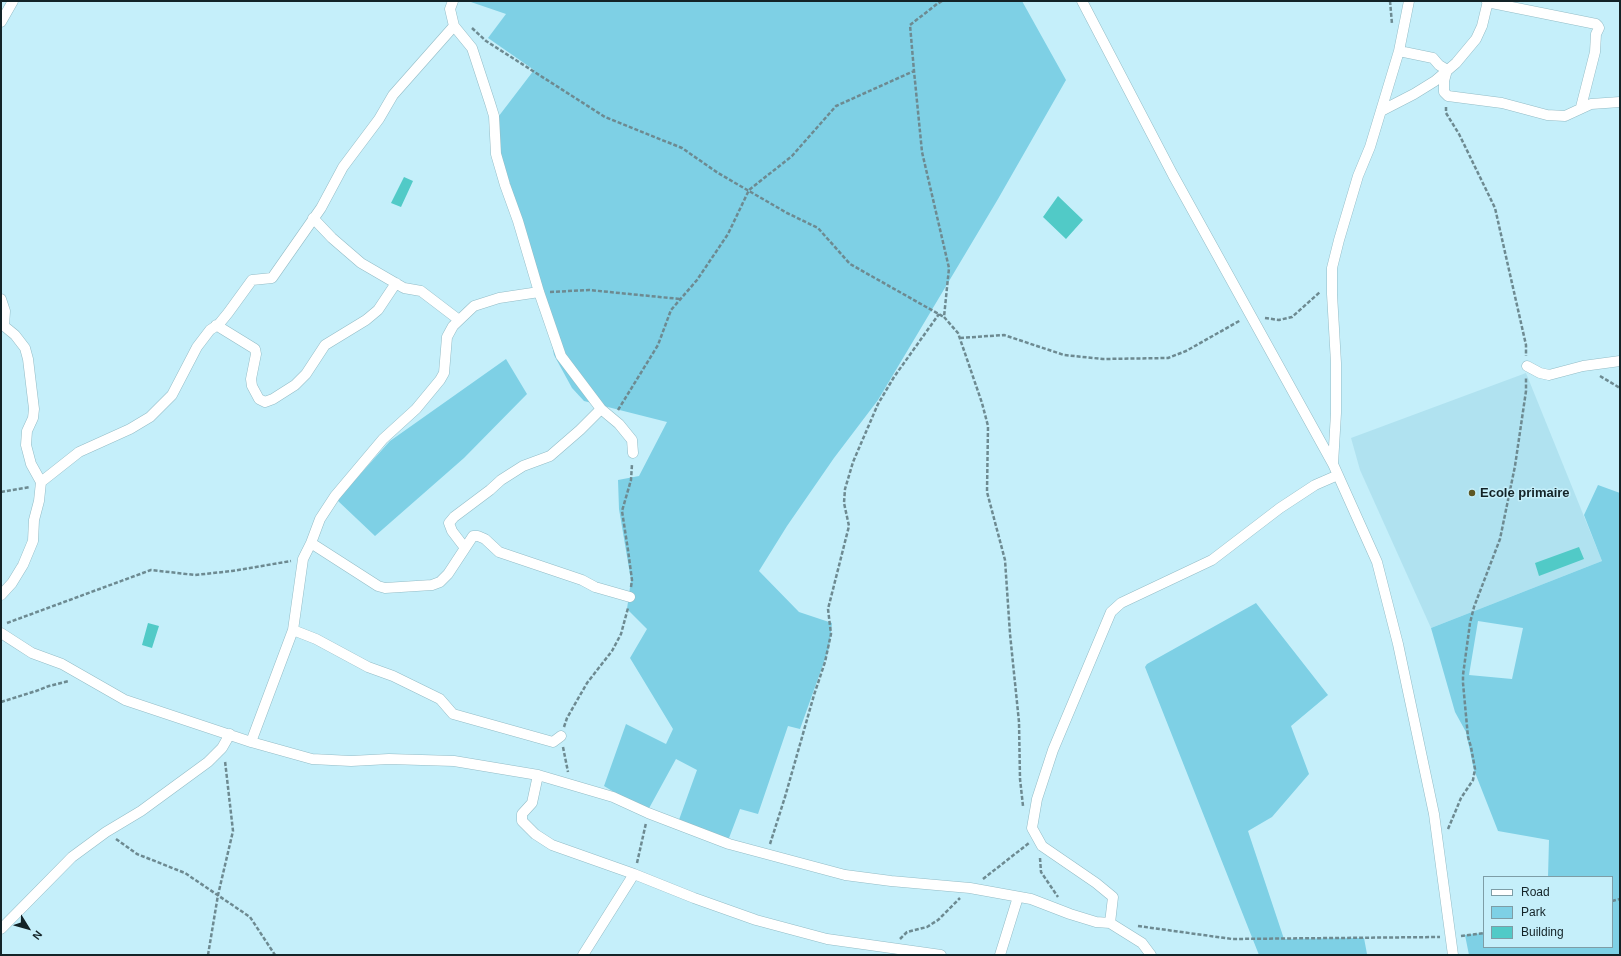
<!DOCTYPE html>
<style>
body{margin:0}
#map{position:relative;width:1621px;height:956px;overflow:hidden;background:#c5effa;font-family:Helvetica,sans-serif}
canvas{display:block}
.frame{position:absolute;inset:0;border:2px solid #132327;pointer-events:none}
.legend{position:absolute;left:1483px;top:876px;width:130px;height:72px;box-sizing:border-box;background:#c5effa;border:1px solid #7e9da6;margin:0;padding:5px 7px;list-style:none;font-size:12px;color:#132327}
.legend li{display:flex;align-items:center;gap:8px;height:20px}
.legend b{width:20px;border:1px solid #7e9da6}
.north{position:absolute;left:8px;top:908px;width:40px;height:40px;-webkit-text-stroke:3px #c5effa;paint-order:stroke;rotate:127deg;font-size:11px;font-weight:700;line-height:16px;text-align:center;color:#132327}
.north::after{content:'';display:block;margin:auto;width:14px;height:18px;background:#132327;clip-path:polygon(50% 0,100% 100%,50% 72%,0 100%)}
</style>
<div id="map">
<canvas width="1621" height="956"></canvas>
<div class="frame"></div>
<ul class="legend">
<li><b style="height:5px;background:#fff"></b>Road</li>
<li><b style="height:11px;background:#7ed0e5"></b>Park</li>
<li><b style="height:11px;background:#51cac7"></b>Building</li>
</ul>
<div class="north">N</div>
</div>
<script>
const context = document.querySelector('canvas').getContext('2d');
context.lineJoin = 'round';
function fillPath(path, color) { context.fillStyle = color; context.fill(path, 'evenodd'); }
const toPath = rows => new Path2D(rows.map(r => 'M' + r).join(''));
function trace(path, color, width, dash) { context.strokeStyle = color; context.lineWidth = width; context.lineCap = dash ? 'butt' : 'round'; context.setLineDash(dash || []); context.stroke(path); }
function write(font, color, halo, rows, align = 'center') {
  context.font = font + ' Helvetica,sans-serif'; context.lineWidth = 3; context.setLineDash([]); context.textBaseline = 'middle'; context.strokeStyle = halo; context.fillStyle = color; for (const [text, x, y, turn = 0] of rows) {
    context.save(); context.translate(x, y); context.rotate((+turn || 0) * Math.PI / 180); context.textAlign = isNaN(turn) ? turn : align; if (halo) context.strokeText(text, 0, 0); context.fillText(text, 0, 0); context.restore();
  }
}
const built = toPath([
 [1526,373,1602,561,1431,628,1360,470,1351,438]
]);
const green = toPath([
 [468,1,1022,1,1066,80,998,199,878,400,834,458,787,526,759,571,799,612,832,623,829,648,800,729,788,726,758,814,740,809,726,846,676,828,697,770,676,759,647,812,604,786,626,724,666,744,673,729,630,658,647,629,627,609,631,580,619,509,618,480,639,476,667,422,584,401,572,388,554,355,544,304,494,154,492,125,534,70,488,38,506,14],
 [506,359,527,394,464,458,375,536,337,500,390,441],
 [1598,485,1620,493,1620,955,1469,955,1465,935,1484,933,1484,947,1612,947,1612,877,1548,877,1549,840,1498,831,1474,770,1466,732,1455,712,1431,628,1602,561,1584,515],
 [1478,621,1523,628,1512,679,1469,675],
 [1256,603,1328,695,1291,726,1309,774,1272,817,1248,831,1284,939,1364,938,1367,954,1365,955,1259,955,1145,667,1147,664]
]);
const building = toPath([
 [404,177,413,181,401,207,391,203],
 [1058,196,1083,220,1066,239,1043,217],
 [1579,547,1584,559,1539,576,1535,563],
 [148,623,159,626,152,648,142,645]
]);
const path = toPath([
 [942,1,937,4,910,25,914,71,922,152,949,268,944,317,958,333,982,403,988,426,987,492,1005,560,1010,634,1019,722,1020,779,1023,806],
 [1390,1,1392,24],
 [472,28,486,41,605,117,682,148,718,173,787,213,818,228,850,264,944,317],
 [1446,107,1446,113,1459,134,1495,208,1526,345,1526,356],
 [550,292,589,290,680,299],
 [1265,318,1279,320,1292,317,1320,292],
 [960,338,1004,335,1064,355,1103,359,1168,358,1186,351,1241,320],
 [1600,376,1620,388],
 [618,410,658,345,671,310,697,280,728,234,749,190,792,156,836,106,914,71],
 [1,492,30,487],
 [631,587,632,580,628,550,622,511,631,480,632,464],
 [7,623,151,570,195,575,232,571,291,561],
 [1,702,36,691,49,686,69,681],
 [564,727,567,718,587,683,612,651,621,634,628,608],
 [563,747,568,772],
 [1448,829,1461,798,1473,780,1475,769,1471,747,1468,737,1463,683,1463,675,1470,623,1474,607,1500,539,1515,466,1526,391,1526,377],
 [116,839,137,854,185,873,250,917,275,955],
 [770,844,785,797,814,695,825,662,831,634,828,609,849,526,844,503,845,489,853,462,878,404,894,377,939,314],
 [1040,858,1041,872,1058,897],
 [637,863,646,823],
 [983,879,1029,843],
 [1612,901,1620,899],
 [1138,926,1232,939,1440,937],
 [1461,936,1484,933],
 [900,939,907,932,927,927,938,920,960,898],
 [208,955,218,895,233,831,225,761]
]);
const minor = toPath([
 [1082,1,1173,175,1333,464,1377,562,1398,644,1434,814,1453,955],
 [1487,2,1596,24,1598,26,1599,28,1596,34,1595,52,1581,107],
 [1,22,13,1],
 [454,26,472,48,490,103,494,116,496,154,505,185,518,221,539,292,561,356,601,409,619,424,632,440,633,453],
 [1399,51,1433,58,1439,65,1447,70,1444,81,1444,92,1448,96,1502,103,1547,115,1565,116,1591,104,1620,102],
 [1381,111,1414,94,1435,81,1456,63,1476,39,1482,26,1488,1],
 [313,218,332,238,361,263,404,288,421,291,459,320],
 [1,299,5,311,4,326,15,335,25,348,28,359,34,409,33,418,27,431,26,445,31,464,41,482,39,501,34,520,33,541,23,565,12,583,1,595],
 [216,325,255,349,256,354,251,379,252,386,259,399,265,402,273,399,295,385,306,374,325,345,366,320,378,310,396,283],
 [1527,366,1540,373,1549,375,1583,366,1620,361],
 [1333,464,1336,413,1336,363,1332,294,1332,268,1339,240,1358,176,1370,147,1399,51,1409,1],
 [41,482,79,452,130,429,150,417,172,395,197,347,210,330,219,324,228,313,252,280,272,278,321,208,343,167,379,119,393,95,454,26,450,9,453,1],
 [311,543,378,586,385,588,432,585,440,582,448,574,473,536,478,536,485,539,499,552,582,580,595,587,630,597],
 [465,548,452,531,449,523,454,517,490,490,501,480,523,466,550,456,580,430,601,409],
 [293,630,316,639,368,667,393,676,440,699,453,714,553,742,561,736],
 [1,633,32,653,62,664,125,700,251,742,312,759,351,761,389,759,454,761,538,775,613,797,648,813,729,844,845,875,891,881,970,888,1031,899,1070,914,1096,922,1110,923,1142,943,1151,955],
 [251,742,293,630,303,559,311,543,320,519,335,496,383,439,416,409,440,380,444,373,447,337,453,326,474,306,499,298,539,292],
 [538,775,532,803,522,814,522,821,535,834,552,845,634,874,694,898,756,920,827,939,941,955],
 [1110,923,1113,897,1096,883,1042,846,1032,828,1037,799,1053,750,1111,612,1121,603,1212,560,1280,508,1315,485,1338,475],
 [1,929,72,857,106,832,141,811,208,762,222,748,230,734],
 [583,955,634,874],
 [1000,955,1018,897]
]);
const markers = [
 [1472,493,4,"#5d5724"]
];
const poiNames = [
 ["Ecole primaire",1480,493]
];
fillPath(built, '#b0e2f0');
fillPath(green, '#7ed0e5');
fillPath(building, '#51cac7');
trace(minor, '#93bcc6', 11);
trace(path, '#6d8a91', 2.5, [4, 2]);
trace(minor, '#fff', 10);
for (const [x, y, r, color] of markers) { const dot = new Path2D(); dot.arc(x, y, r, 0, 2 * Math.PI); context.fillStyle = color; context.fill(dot); trace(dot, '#c5effa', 1.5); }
write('bold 13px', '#132327', '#c5effa', poiNames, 'left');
</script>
